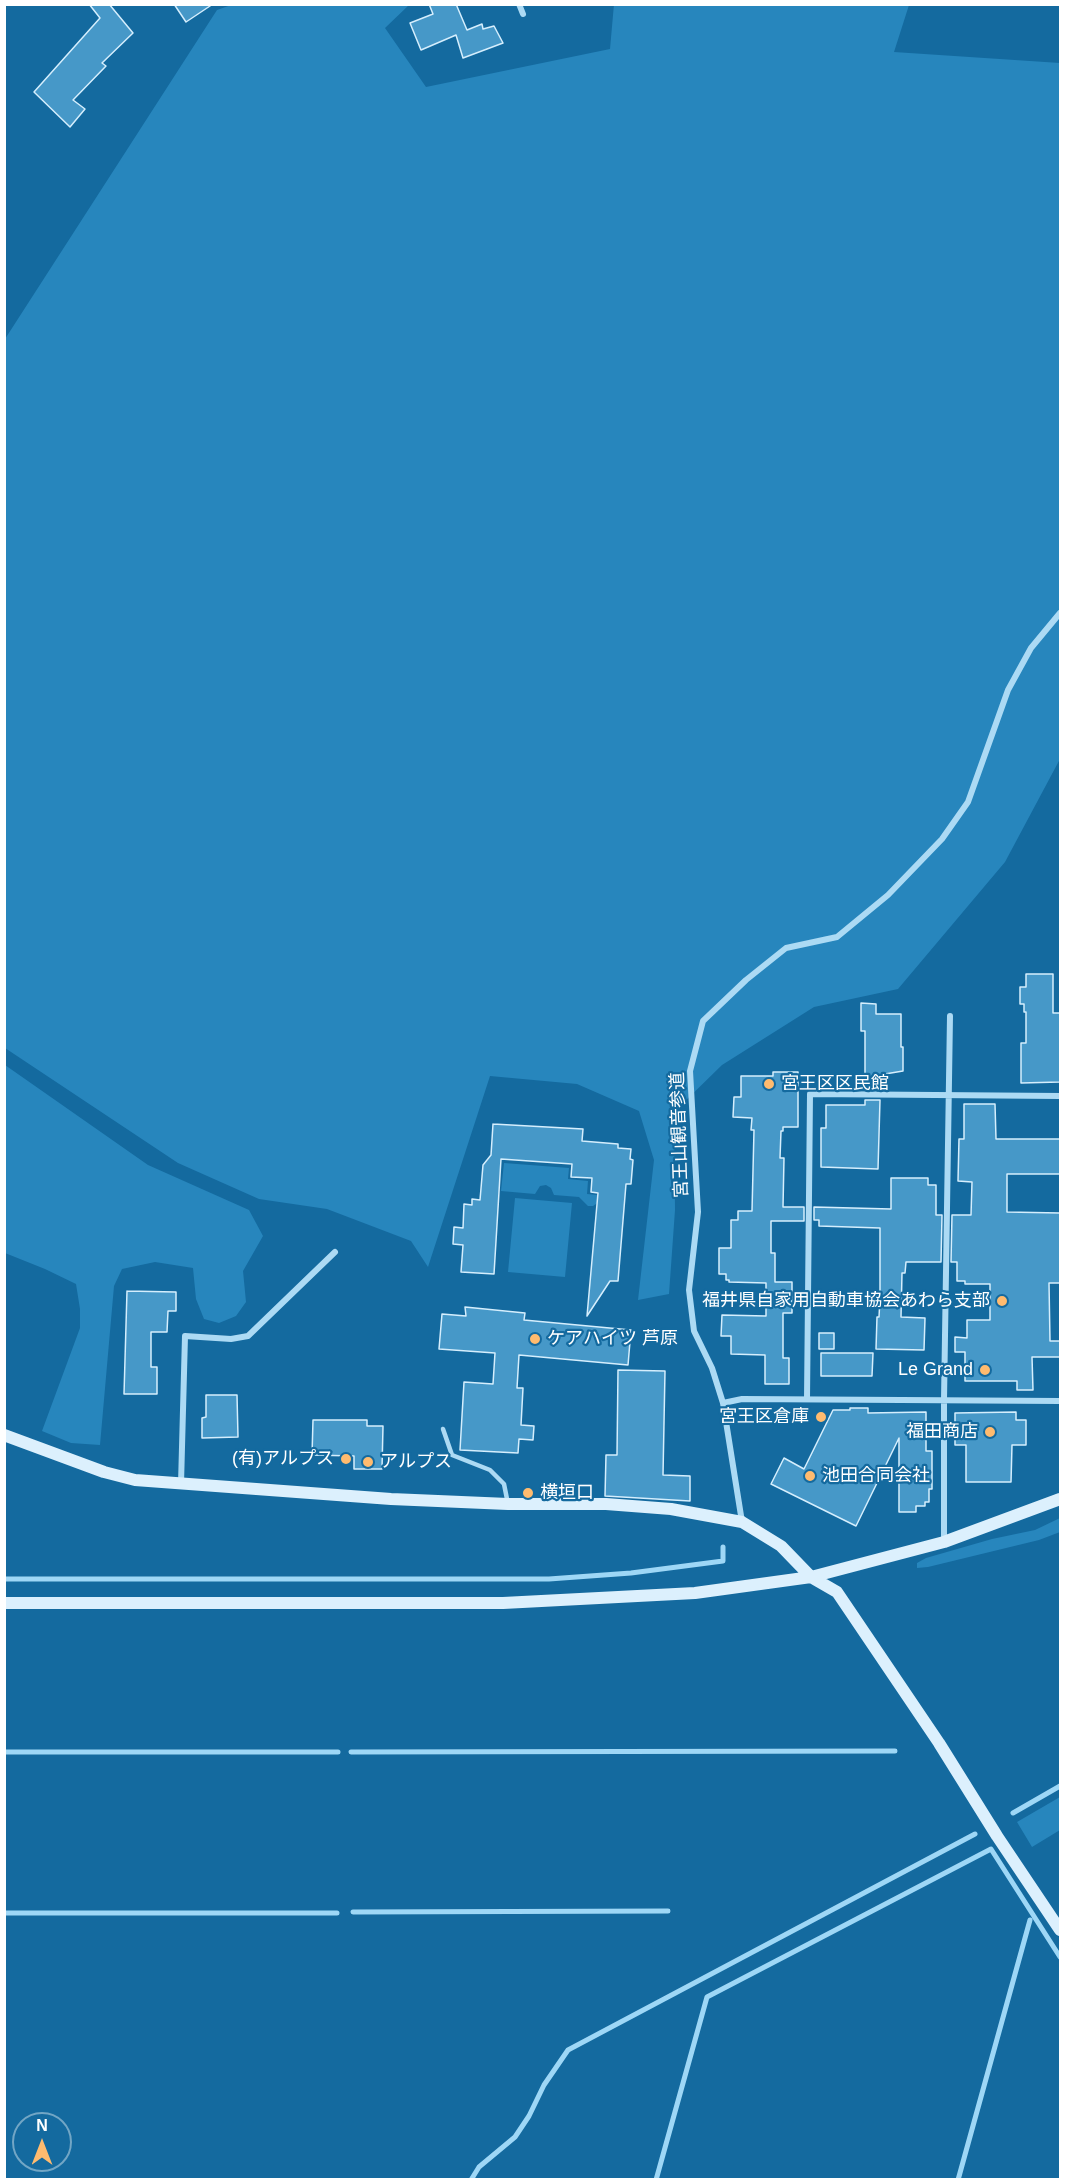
<!DOCTYPE html>
<meta charset="utf-8">
<style>
body{margin:0}
#map{position:relative;width:1065px;height:2184px;overflow:hidden;background:#146a9f;font-family:Arial,sans-serif}
canvas{display:block}
.frame{position:absolute;inset:0;border:6px solid #fff;pointer-events:none}
.north{position:absolute;left:12px;top:2112px;width:60px;height:60px;box-sizing:border-box;background:#146a9f;border:2px solid #72a6c5;border-radius:50%;rotate:0deg;font-size:16px;font-weight:700;line-height:24px;text-align:center;color:#fff}
.north::after{content:'';display:block;margin:auto;width:21px;height:27px;background:#ffbb6f;clip-path:polygon(50% 0,100% 100%,50% 72%,0 100%)}
</style>
<div id="map">
<canvas width="1065" height="2184"></canvas>
<div class="frame"></div>
<div class="north">N</div>
</div>
<script>
const context = document.querySelector('canvas').getContext('2d');
context.lineJoin = 'round';
function fillPath(path, color) { context.fillStyle = color; context.fill(path, 'evenodd'); }
const toPath = rows => new Path2D(rows.map(r => 'M' + r).join(''));
function trace(path, color, width, dash) { context.strokeStyle = color; context.lineWidth = width; context.lineCap = dash ? 'butt' : 'round'; context.setLineDash(dash || []); context.stroke(path); }
function write(font, color, halo, rows, align = 'center') {
  context.font = font + ' Arial,"Noto Sans JP",sans-serif'; context.lineWidth = 4.5; context.setLineDash([]); context.textBaseline = 'middle'; context.strokeStyle = halo; context.fillStyle = color; for (const [text, x, y, turn = 0] of rows) {
    context.save(); context.translate(x, y); context.rotate((+turn || 0) * Math.PI / 180); context.textAlign = isNaN(turn) ? turn : align; if (halo) context.strokeText(text, 0, 0); context.fillText(text, 0, 0); context.restore();
  }
}
const green = toPath([
 [234,4,409,5,385,28,426,87,610,49,614,4,909,5,894,52,1060,63,1060,759,1005,862,898,989,814,1007,722,1065,674,1112,675,1210,669,1294,638,1300,654,1160,639,1111,577,1084,490,1076,428,1267,411,1241,327,1209,259,1199,178,1163,5,1048,5,339,217,10],
 [5,1065,148,1165,249,1210,263,1236,243,1271,246,1302,236,1316,219,1323,204,1319,196,1299,193,1268,155,1262,122,1269,114,1286,100,1445,71,1443,42,1431,80,1328,80,1309,76,1284,45,1269,5,1253],
 [504,1163,569,1168,568,1179,588,1181,587,1194,608,1196,593,1206,588,1206,579,1197,554,1195,551,1188,546,1185,540,1186,535,1194,501,1191],
 [515,1198,572,1203,565,1277,508,1272],
 [1060,1518,1060,1532,1039,1540,928,1567,917,1568,917,1563,926,1558,992,1539,1035,1530],
 [1060,1797,1060,1830,1032,1847,1017,1822]
]);
const stream = toPath([
 [4,1579,549,1579,631,1573,723,1561,723,1547],
 [4,1752,338,1752],
 [351,1752,895,1751],
 [1013,1813,1060,1786],
 [353,1912,668,1911],
 [4,1913,337,1913],
 [471,2180,479,2167,515,2137,529,2116,544,2085,568,2050,975,1834],
 [656,2180,707,1997,991,1849,1060,1957],
 [958,2180,1030,1920]
]);
const building = toPath([
 [89,4,109,4,133,33,102,63,106,66,73,100,85,109,70,127,34,92,100,18,89,4],
 [174,4,213,4,186,22,174,4],
 [429,4,456,4,467,30,482,24,483,29,494,26,503,43,463,58,456,35,421,50,410,23,433,14,429,4],
 [1026,974,1053,974,1053,1013,1060,1013,1060,1082,1021,1083,1021,1043,1026,1043,1026,1012,1024,1012,1024,1004,1020,1004,1020,987,1026,987,1026,974],
 [861,1003,876,1004,876,1014,901,1014,901,1047,903,1047,903,1071,885,1074,885,1079,880,1078,880,1089,865,1089,865,1031,861,1031,861,1003],
 [773,1072,798,1072,798,1127,783,1127,783,1131,781,1131,780,1158,784,1158,783,1207,804,1207,804,1221,771,1221,771,1253,775,1253,775,1282,792,1282,792,1313,783,1313,783,1358,789,1358,789,1384,765,1384,765,1355,731,1354,731,1336,721,1336,722,1315,766,1316,766,1283,729,1282,729,1280,726,1280,726,1274,719,1274,719,1248,731,1248,731,1220,738,1220,738,1211,752,1211,754,1130,751,1130,752,1118,733,1117,734,1097,741,1097,741,1076,773,1076,773,1072],
 [865,1100,880,1100,878,1169,821,1167,821,1128,826,1128,826,1105,865,1105,865,1100],
 [964,1104,995,1104,996,1139,1060,1139,1060,1174,1007,1174,1007,1212,1060,1213,1060,1283,1049,1283,1050,1341,1060,1341,1060,1357,1032,1357,1033,1390,1017,1390,1017,1381,965,1381,965,1352,955,1352,955,1337,967,1338,967,1320,990,1320,990,1284,965,1284,965,1281,957,1281,957,1262,951,1262,952,1215,971,1215,972,1182,958,1181,959,1139,964,1139,964,1104],
 [493,1124,583,1129,582,1141,618,1144,618,1148,631,1149,630,1159,633,1160,631,1184,626,1184,618,1281,610,1281,587,1316,598,1193,591,1192,592,1178,571,1177,572,1164,501,1159,494,1274,461,1272,463,1245,453,1244,454,1227,463,1228,464,1204,472,1205,472,1199,480,1200,483,1165,491,1155,493,1124],
 [891,1178,928,1178,928,1185,936,1185,936,1215,942,1215,941,1262,906,1262,905,1273,902,1273,901,1317,925,1318,924,1350,876,1349,877,1317,879,1317,880,1298,880,1228,819,1226,819,1220,814,1220,814,1207,891,1209,891,1178],
 [127,1291,176,1292,176,1311,168,1311,167,1332,151,1332,151,1367,157,1367,157,1394,124,1394,127,1291],
 [465,1307,525,1313,524,1320,631,1330,628,1365,519,1355,517,1388,523,1388,521,1425,534,1426,533,1440,519,1439,518,1453,460,1450,464,1382,493,1384,495,1353,439,1349,442,1314,466,1316,465,1307],
 [819,1333,834,1333,834,1349,819,1349,819,1333],
 [821,1353,873,1353,872,1376,821,1376,821,1353],
 [618,1370,665,1371,663,1475,690,1476,690,1501,605,1496,606,1455,617,1455,618,1370],
 [206,1395,237,1395,238,1437,202,1438,202,1418,206,1417,206,1395],
 [850,1408,868,1408,868,1413,926,1412,926,1451,932,1451,932,1489,929,1489,929,1502,925,1502,925,1506,916,1506,916,1512,899,1512,899,1438,856,1526,771,1484,784,1458,804,1469,833,1410,850,1410,850,1408],
 [1016,1412,1016,1420,1026,1420,1026,1445,1012,1445,1011,1482,966,1482,966,1445,955,1445,955,1413,1016,1412],
 [313,1420,367,1420,367,1426,383,1426,382,1469,354,1469,354,1456,312,1455,313,1420]
]);
const lane = toPath([
 [443,1429,452,1455,490,1470,504,1484,508,1504]
]);
const street = toPath([
 [519,4,523,14],
 [807,1399,810,1094,1060,1096],
 [723,1403,742,1399,1060,1401],
 [181,1484,185,1336,231,1339,248,1336,335,1252],
 [742,1522,723,1403,712,1368,694,1331,689,1290,698,1212,690,1071,703,1021,746,980,786,948,837,937,888,895,942,839,968,802,1008,690,1031,648,1060,613],
 [944,1541,944,1400,950,1016]
]);
const secondary = toPath([
 [4,1435,104,1472,135,1480,391,1499,508,1504,606,1504,671,1509,742,1522,781,1546,811,1577,837,1592,939,1743,997,1836,1060,1930],
 [4,1603,503,1603,695,1593,811,1577,944,1542,1060,1499]
]);
const markers = [
 [769,1084,6,"#ffbb6f"],
 [1002,1301,6,"#ffbb6f"],
 [535,1339,6,"#ffbb6f"],
 [985,1370,6,"#ffbb6f"],
 [821,1417,6,"#ffbb6f"],
 [990,1432,6,"#ffbb6f"],
 [346,1459,6,"#ffbb6f"],
 [368,1462,6,"#ffbb6f"],
 [810,1476,6,"#ffbb6f"],
 [528,1493,6,"#ffbb6f"]
];
const poiNames = [
 ["宮王区区民館",781,1084],
 ["福井県自家用自動車協会あわら支部",990,1301,"right"],
 ["ケアハイツ 芦原",547,1339],
 ["Le Grand",973,1370,"right"],
 ["宮王区倉庫",809,1417,"right"],
 ["福田商店",978,1432,"right"],
 ["(有)アルプス",334,1459,"right"],
 ["アルプス",380,1462],
 ["池田合同会社",822,1476],
 ["横垣口",540,1493]
];
const streetNames = [
 ["宮王山観音参道",680,1135,-92]
];
fillPath(green, '#2786bd');
trace(stream, '#9ed7f6', 5);
fillPath(building, '#4698c8');
trace(building, '#d5eefd', 1.5);
trace(lane, '#acdaf4', 4.5);
trace(street, '#acdaf4', 6);
trace(secondary, '#dcf0fd', 12);
for (const [x, y, r, color] of markers) { const dot = new Path2D(); dot.arc(x, y, r, 0, 2 * Math.PI); context.fillStyle = color; context.fill(dot); trace(dot, '#146a9f', 2); }
write('18px', '#fff', '#146a9f', poiNames, 'left');
write('18px', '#fff', '#146a9f', streetNames);
</script>
